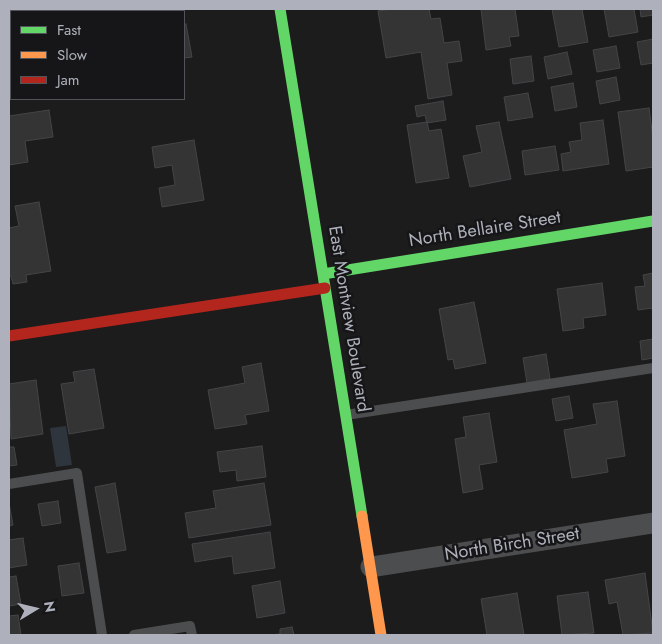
<!DOCTYPE html>
<style>
body{margin:0}
#map{position:relative;width:662px;height:644px;overflow:hidden;background:#1c1c1c;font-family:Jost,sans-serif}
canvas{display:block}
.frame{position:absolute;inset:0;border:10px solid #aeb1bb;pointer-events:none}
.legend{position:absolute;left:10px;top:10px;width:175px;height:90px;box-sizing:border-box;background:#161618;border:1px solid #535459;margin:0;padding:6px 9px;list-style:none;font-size:15px;color:#aeb1bb}
.legend li{display:flex;align-items:center;gap:10px;height:25px}
.legend b{width:25px;border:1px solid #535459}
.north{position:absolute;left:10px;top:584px;width:50px;height:50px;-webkit-text-stroke:4px #161618;paint-order:stroke;rotate:81deg;font-size:14px;font-weight:700;line-height:20px;text-align:center;color:#aeb1bb}
.north::after{content:'';display:block;margin:auto;width:18px;height:22px;background:#aeb1bb;clip-path:polygon(50% 0,100% 100%,50% 72%,0 100%)}
</style>
<div id="map">
<canvas width="662" height="644"></canvas>
<div class="frame"></div>
<ul class="legend">
<li><b style="height:6px;background:#63d668"></b>Fast</li>
<li><b style="height:6px;background:#ff974d"></b>Slow</li>
<li><b style="height:6px;background:#b3261e"></b>Jam</li>
</ul>
<div class="north">N</div>
</div>
<script>
const context = document.querySelector('canvas').getContext('2d');
context.lineJoin = 'round';
function fillPath(path, color) { context.fillStyle = color; context.fill(path, 'evenodd'); }
const toPath = rows => new Path2D(rows.map(r => 'M' + r).join(''));
function trace(path, color, width, dash) { context.strokeStyle = color; context.lineWidth = width; context.lineCap = dash ? 'butt' : 'round'; context.setLineDash(dash || []); context.stroke(path); }
function write(font, color, halo, rows, align = 'center') {
  context.font = font + ' Jost,sans-serif'; context.lineWidth = 5; context.setLineDash([]); context.textBaseline = 'middle'; context.strokeStyle = halo; context.fillStyle = color; for (const [text, x, y, turn = 0] of rows) {
    context.save(); context.translate(x, y); context.rotate((+turn || 0) * Math.PI / 180); context.textAlign = isNaN(turn) ? turn : align; if (halo) context.strokeText(text, 0, 0); context.fillText(text, 0, 0); context.restore();
  }
}
const water = toPath([
 [66,426,72,465,56,467,50,428]
]);
const building = toPath([
 [128,9,150,9,151,11,129,11,128,9],
 [392,9,429,9,431,19,440,18,444,43,459,41,462,61,447,63,452,95,428,99,421,52,386,58,378,11,392,9],
 [481,9,515,9,519,36,509,37,511,46,486,50,481,9],
 [552,9,582,9,588,42,559,47,552,9],
 [604,9,634,9,638,32,609,37,604,9],
 [640,9,653,9,653,15,641,17,640,9],
 [9,23,11,23,10,97,9,87,9,23],
 [186,24,192,57,184,58,184,25,186,24],
 [653,39,653,63,641,65,637,42,653,39],
 [616,46,620,68,597,72,593,50,616,46],
 [567,52,572,74,548,79,544,57,567,52],
 [531,56,534,81,513,84,510,59,531,56],
 [616,77,620,100,600,104,596,81,616,77],
 [573,83,577,107,555,111,551,87,573,83],
 [528,93,533,117,508,121,504,97,528,93],
 [443,101,446,120,427,123,425,115,417,117,415,106,443,101],
 [649,108,653,139,653,167,626,171,618,112,649,108],
 [49,110,53,137,25,141,28,162,9,165,9,116,49,110],
 [603,120,609,164,563,171,561,154,571,152,569,142,582,140,580,123,603,120],
 [427,122,429,131,441,129,449,178,416,183,407,125,427,122],
 [499,122,511,179,470,187,463,156,482,152,476,126,499,122],
 [194,140,204,200,162,207,159,188,175,185,172,165,155,168,152,147,194,140],
 [555,146,559,170,525,175,522,151,555,146],
 [39,202,51,271,26,275,27,282,13,284,11,276,9,276,9,228,19,226,15,206,39,202],
 [653,273,653,314,652,308,638,310,635,287,645,286,643,275,653,273],
 [602,283,606,315,583,318,584,328,563,331,557,289,602,283],
 [474,302,486,363,455,369,453,359,448,360,439,309,474,302],
 [653,339,653,358,642,360,640,341,653,339],
 [546,354,550,379,527,383,523,358,546,354],
 [261,363,269,411,245,415,247,424,215,429,208,390,245,383,242,367,261,363],
 [94,369,104,428,69,434,61,384,75,382,73,372,94,369],
 [36,380,43,434,11,439,9,384,36,380],
 [569,396,573,418,556,421,552,399,569,396],
 [617,401,625,456,606,459,608,472,572,478,564,430,597,424,593,404,617,401],
 [489,413,497,462,479,465,483,489,463,493,455,439,466,437,463,417,489,413],
 [262,446,266,477,237,481,236,470,220,472,217,452,262,446],
 [9,447,14,447,17,465,9,466,9,447],
 [115,483,126,550,107,553,95,487,115,483],
 [264,483,271,525,189,538,185,513,216,508,213,491,264,483],
 [58,501,61,523,42,526,38,504,58,501],
 [9,503,13,525,9,526,9,503],
 [270,532,275,568,234,574,232,556,195,562,192,544,270,532],
 [23,538,27,565,9,568,9,540,23,538],
 [79,563,84,593,62,596,58,566,79,563],
 [645,573,653,633,623,635,617,602,609,604,605,580,645,573],
 [16,576,21,604,9,606,9,577,16,576],
 [280,581,285,613,257,618,252,586,280,581],
 [588,592,594,633,562,635,557,596,588,592],
 [517,593,524,635,487,635,481,599,517,593],
 [18,615,21,635,9,635,9,616,18,615],
 [292,627,294,635,270,635,280,634,280,629,292,627]
]);
const lane = toPath([
 [346,415,653,368],
 [9,484,77,473,102,635],
 [134,635,190,626,192,635]
]);
const street = toPath([
 [371,567,653,523]
]);
const fast = toPath([
 [280,9,362,516],
 [323,274,653,221]
]);
const slow = toPath([
 [362,516,381,635]
]);
const jam = toPath([
 [9,336,325,288]
]);
const streetNames = [
 ["North Bellaire Street",485,230,-9],
 ["East Montview Boulevard",348,319,81],
 ["North Birch Street",512,545,-9]
];
fillPath(water, '#2f353d');
fillPath(building, '#343434');
trace(building, '#444548', 1);
trace(lane, '#4c4d4e', 10);
trace(street, '#4c4d4e', 21);
trace(fast, '#63d668', 11);
trace(slow, '#ff974d', 11);
trace(jam, '#b3261e', 11);
write('18px', '#aeb1bb', '#161618', streetNames);
</script>
